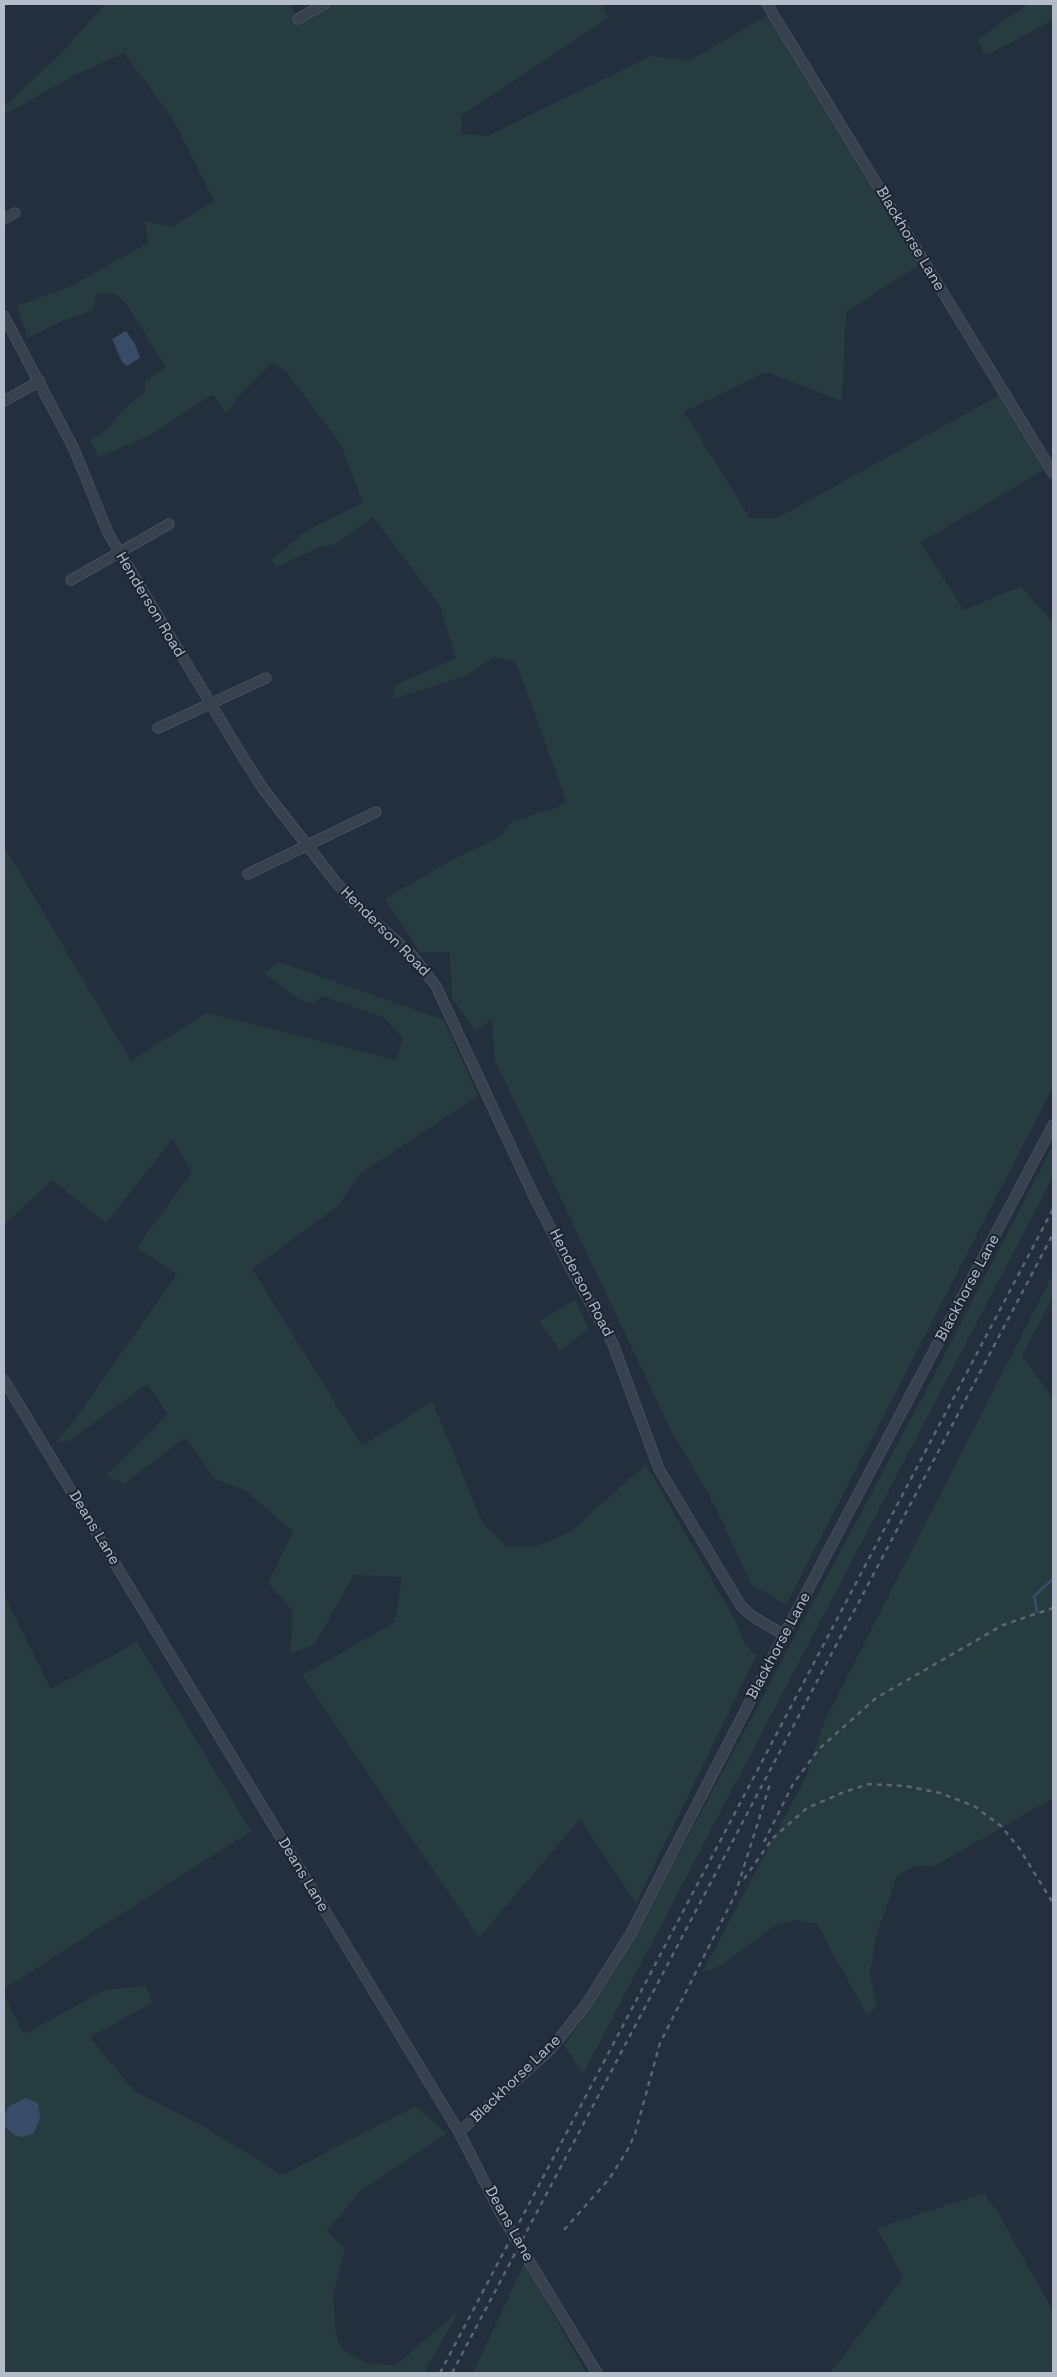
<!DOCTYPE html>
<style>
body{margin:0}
#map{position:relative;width:1057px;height:2377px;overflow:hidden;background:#242f3e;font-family:"Space Grotesk",sans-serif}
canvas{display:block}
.frame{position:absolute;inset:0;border:5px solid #b4bcc9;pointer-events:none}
</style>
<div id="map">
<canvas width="1057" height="2377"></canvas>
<div class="frame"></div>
</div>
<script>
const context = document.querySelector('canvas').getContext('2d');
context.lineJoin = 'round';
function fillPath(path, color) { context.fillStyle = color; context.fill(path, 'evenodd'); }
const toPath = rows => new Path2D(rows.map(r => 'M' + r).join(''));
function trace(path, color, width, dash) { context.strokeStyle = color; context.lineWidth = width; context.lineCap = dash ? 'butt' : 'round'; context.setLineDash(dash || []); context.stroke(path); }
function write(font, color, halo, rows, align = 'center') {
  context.font = font + ' "Space Grotesk",sans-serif'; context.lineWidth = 4.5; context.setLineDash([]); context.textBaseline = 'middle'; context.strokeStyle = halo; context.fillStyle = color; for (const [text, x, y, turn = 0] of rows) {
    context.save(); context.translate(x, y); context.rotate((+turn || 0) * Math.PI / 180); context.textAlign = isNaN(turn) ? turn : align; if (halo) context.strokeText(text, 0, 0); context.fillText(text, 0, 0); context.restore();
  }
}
const green = toPath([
 [105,4,290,4,295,14,313,4,601,4,608,18,462,115,461,134,487,136,651,56,690,60,775,11,927,260,846,312,842,401,766,372,684,412,750,518,777,518,1007,391,1052,465,920,543,964,610,1021,586,1053,623,1053,1087,786,1605,751,1584,714,1504,671,1430,495,1060,492,1019,476,1031,452,999,450,952,420,952,385,899,448,862,495,839,502,834,511,822,558,807,566,800,516,662,494,657,466,676,392,699,395,685,456,658,440,606,373,517,336,544,318,548,276,567,271,561,307,530,363,503,341,445,286,371,272,363,237,398,226,414,213,394,151,435,99,457,90,440,107,429,123,410,145,392,145,381,166,367,125,302,115,294,96,293,93,310,60,322,28,338,17,306,71,286,148,243,145,221,172,227,214,201,171,116,124,53,75,75,4,115,4,108,65,49],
 [1028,4,1053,4,1053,20,986,56,977,40],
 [4,846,131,1061,206,1013,396,1060,403,1039,385,1018,323,996,313,1003,298,999,264,973,279,962,444,1020,478,1096,359,1174,338,1206,252,1269,362,1446,432,1401,483,1524,506,1546,537,1546,570,1532,646,1464,737,1624,744,1642,756,1656,636,1903,580,1819,479,1938,302,1675,395,1622,402,1577,354,1575,314,1645,290,1653,293,1611,268,1583,293,1532,245,1490,215,1479,185,1438,124,1484,106,1475,168,1414,147,1384,69,1441,56,1442,73,1422,177,1274,136,1248,192,1173,173,1139,106,1223,52,1180,4,1225],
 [1053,1145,1053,1177,583,2074,564,2046,607,1983,641,1925,918,1406],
 [1053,1274,1053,1297,1022,1356,1053,1398,1053,1798,935,1866,916,1866,897,1876,875,1940,870,1975,877,2007,867,2015,817,1924,797,1920,773,1927,720,1966,702,1973,807,1775,825,1720],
 [575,1300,589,1329,560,1351,539,1321],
 [4,1595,51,1689,137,1642,251,1831,4,1989],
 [146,1986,152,2003,90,2037,134,2091,205,2127,282,2175,416,2106,446,2134,361,2191,327,2231,345,2250,333,2294,336,2334,342,2350,367,2363,395,2366,459,2310,424,2373,4,2373,4,1995,24,2034,105,1990],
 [984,2193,997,2211,1053,2311,1053,2373,830,2373,903,2278,877,2228],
 [525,2262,586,2373,473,2373]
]);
const water = toPath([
 [126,331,135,344,140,358,127,366,122,362,112,339],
 [26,2098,38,2103,40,2119,33,2134,22,2137,14,2135,7,2129,4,2123,4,2117,9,2106]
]);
const stream = toPath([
 [1037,1612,1034,1596,1053,1579]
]);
const minor = toPath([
 [767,4,1053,473],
 [298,19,324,4],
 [4,219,15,213],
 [4,316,74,449,108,533,244,759,264,790,335,881,353,902,412,955,436,986,533,1194,568,1263,613,1344,659,1469,741,1606,752,1616,784,1635],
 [4,401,40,381],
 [71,580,169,524],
 [158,728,266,678],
 [248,874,376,812],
 [4,1380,459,2132,502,2216,597,2373],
 [459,2132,550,2050,585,2006,630,1935,784,1635,1053,1125]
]);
const rail = toPath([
 [764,1842,793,1784,819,1749,876,1698,1003,1625,1053,1608],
 [744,1879,773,1838,807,1808,844,1792,869,1784,906,1786,940,1793,974,1806,1001,1826,1019,1848,1053,1903],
 [564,2230,609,2179,627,2151,635,2134,660,2043,735,1895,770,1784],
 [440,2373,1053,1209],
 [452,2373,1053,1234]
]);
const streetNames = [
 ["Blackhorse Lane",910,239,59],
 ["Henderson Road",150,605,59],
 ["Henderson Road",385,932,45],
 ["Henderson Road",581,1283,62],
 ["Blackhorse Lane",968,1288,-62],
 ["Deans Lane",94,1528,59],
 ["Blackhorse Lane",779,1646,-62],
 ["Deans Lane",303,1875,59],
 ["Blackhorse Lane",516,2079,-44],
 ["Deans Lane",509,2224,61]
];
fillPath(green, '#263c3f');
fillPath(water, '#394c67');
trace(stream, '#394c67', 2.5);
trace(minor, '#565f6c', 11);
trace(minor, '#38414e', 10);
trace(rail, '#5a6575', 2.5, [5, 5]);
write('15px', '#b4bcc9', '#1d2633', streetNames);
</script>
